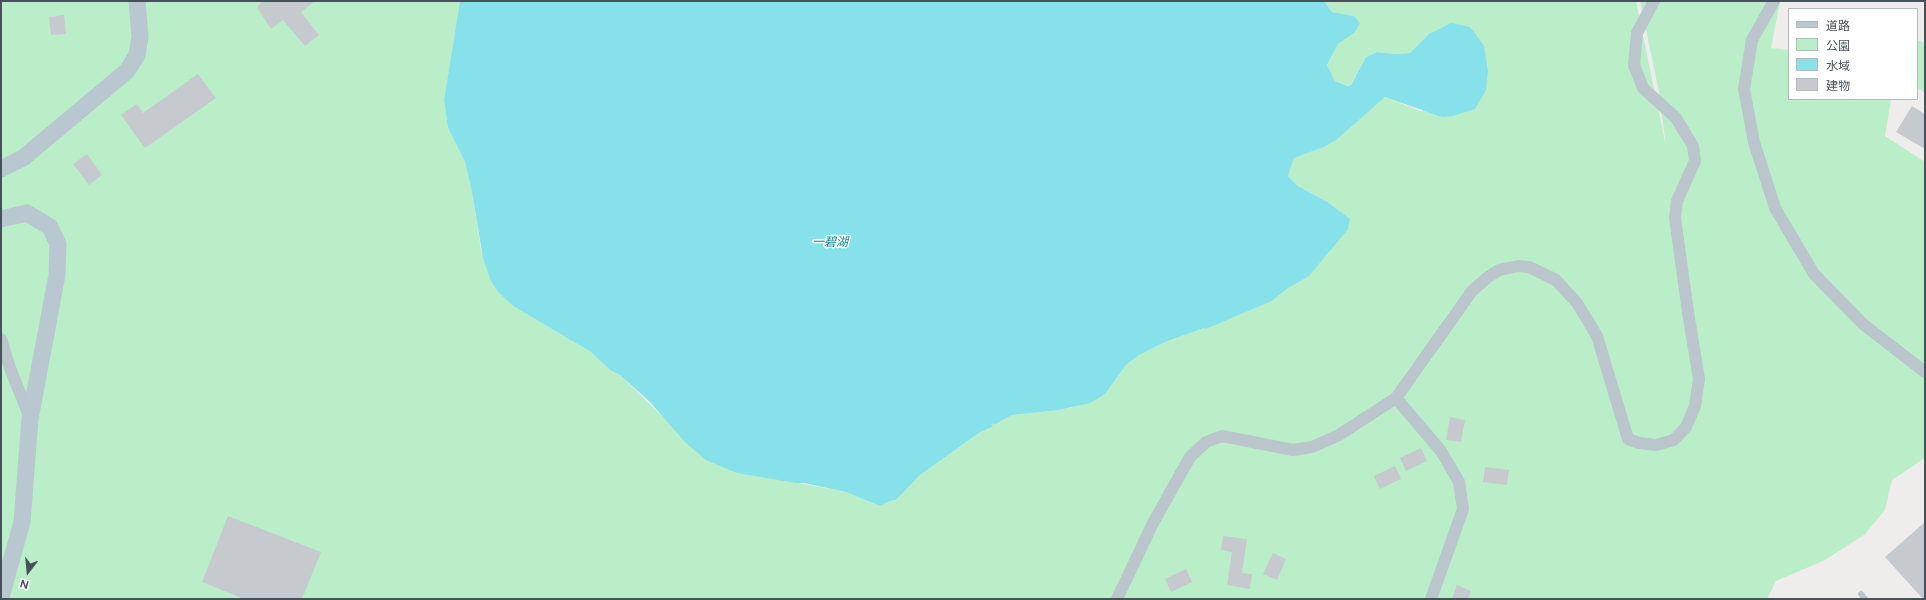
<!DOCTYPE html>
<meta charset="utf-8">
<style>
body{margin:0}
#map{position:relative;width:1926px;height:600px;overflow:hidden;background:#efecec;font-family:Figtree,"Noto Sans JP",sans-serif}
canvas{display:block}
.frame{position:absolute;inset:0;border:2px solid #455259;pointer-events:none}
.legend{position:absolute;left:1788px;top:8px;width:130px;height:92px;box-sizing:border-box;background:#fff;border:1px solid #b5babd;margin:0;padding:5px 7px;list-style:none;font-size:12px;color:#455259}
.legend li{display:flex;align-items:center;gap:8px;height:20px}
.legend b{width:20px;border:1px solid #b5babd}
.north{position:absolute;left:8px;top:552px;width:40px;height:40px;-webkit-text-stroke:3px #fff;paint-order:stroke;rotate:196deg;font-size:11px;font-weight:700;line-height:16px;text-align:center;color:#455259}
.north::after{content:'';display:block;margin:auto;width:14px;height:18px;background:#455259;clip-path:polygon(50% 0,100% 100%,50% 72%,0 100%)}
</style>
<div id="map">
<canvas width="1926" height="600"></canvas>
<div class="frame"></div>
<ul class="legend">
<li><b style="height:5px;background:#b9c7d0"></b>道路</li>
<li><b style="height:11px;background:#b9eec8"></b>公園</li>
<li><b style="height:11px;background:#86e1eb"></b>水域</li>
<li><b style="height:11px;background:#c6cacf"></b>建物</li>
</ul>
<div class="north">N</div>
</div>
<script>
const context = document.querySelector('canvas').getContext('2d');
context.lineJoin = 'round';
function fillPath(path, color) { context.fillStyle = color; context.fill(path, 'evenodd'); }
const toPath = rows => new Path2D(rows.map(r => 'M' + r).join(''));
function trace(path, color, width, dash) { context.strokeStyle = color; context.lineWidth = width; context.lineCap = dash ? 'butt' : 'round'; context.setLineDash(dash || []); context.stroke(path); }
function write(font, color, halo, rows, align = 'center') {
  context.font = font + ' Figtree,"Noto Sans JP",sans-serif'; context.lineWidth = 3; context.setLineDash([]); context.textBaseline = 'middle'; context.strokeStyle = halo; context.fillStyle = color; for (const [text, x, y, turn = 0] of rows) {
    context.save(); context.translate(x, y); context.rotate((+turn || 0) * Math.PI / 180); context.textAlign = isNaN(turn) ? turn : align; if (halo) context.strokeText(text, 0, 0); context.fillText(text, 0, 0); context.restore();
  }
}
const green = toPath([
 [1,1,460,1,444,100,448,128,465,162,472,192,481,250,498,292,513,306,591,352,610,370,620,375,665,419,788,481,846,492,880,506,890,501,896,500,920,475,979,433,992,426,990,424,996,424,1012,415,1059,410,1074,407,1105,394,1126,365,1139,355,1165,342,1204,328,1206,329,1272,301,1317,265,1327,254,1327,202,1298,186,1288,176,1294,158,1324,147,1385,97,1423,112,1429,34,1410,53,1396,54,1377,52,1366,57,1351,84,1347,86,1335,81,1327,65,1338,44,1354,32,1354,16,1332,12,1324,1,1636,1,1666,147,1659,92,1640,1,1780,1,1771,48,1789,50,1789,99,1891,99,1885,136,1925,162,1925,458,1892,480,1885,510,1864,535,1825,560,1776,581,1767,599,1,599],
 [1917,40,1925,43,1925,93,1917,87]
]);
const water = toPath([
 [460,1,1324,1,1332,12,1354,16,1360,23,1355,32,1338,44,1327,65,1335,81,1347,86,1351,85,1366,57,1377,52,1396,54,1410,53,1429,34,1451,23,1470,27,1484,46,1488,71,1486,90,1475,109,1453,116,1442,117,1385,97,1336,140,1324,147,1294,158,1288,176,1298,186,1327,202,1350,219,1348,229,1309,276,1288,288,1272,301,1206,329,1204,328,1165,342,1139,355,1126,365,1105,394,1090,403,1059,410,1012,415,996,424,991,424,993,426,979,433,920,475,896,500,890,501,880,506,846,492,804,483,796,483,737,473,706,460,685,442,650,402,620,375,610,370,591,352,513,306,498,292,491,281,483,258,472,192,465,162,448,128,444,100]
]);
const building = toPath([
 [263,1,315,1,301,12,319,35,305,46,283,20,271,29,257,7],
 [64,15,66,34,51,35,49,17],
 [198,74,216,98,145,148,121,115,137,104,143,113],
 [1912,106,1925,114,1925,149,1896,132],
 [87,154,102,175,89,185,73,164],
 [1450,417,1465,420,1461,442,1446,440],
 [1421,448,1427,461,1406,471,1400,458],
 [1395,466,1401,479,1380,489,1374,476],
 [1485,467,1509,470,1507,485,1483,482],
 [228,516,321,552,302,599,244,599,202,582],
 [1925,522,1925,599,1923,599,1885,557],
 [1223,536,1247,539,1242,573,1252,574,1250,589,1227,585,1232,552,1221,550],
 [1273,553,1286,559,1277,580,1263,574],
 [1186,569,1192,582,1171,592,1165,579],
 [1457,585,1471,591,1468,599,1452,599]
]);
const lane = toPath([
 [1861,594,1865,599]
]);
const street = toPath([
 [1774,1,1752,40,1744,89,1754,142,1775,208,1814,274,1863,324,1925,372],
 [1,339,10,368,30,418],
 [1396,398,1441,451,1459,482,1463,509,1431,599],
 [1117,599,1153,523,1190,457,1206,442,1222,436,1293,450,1312,447,1339,435,1396,398,1472,291,1488,277,1499,270,1518,266,1529,267,1556,280,1577,303,1597,336,1628,439,1639,443,1656,445,1674,440,1686,427,1695,406,1699,379,1688,312,1675,218,1677,201,1695,161,1693,146,1676,118,1643,88,1634,65,1637,33,1654,1]
]);
const secondary = toPath([
 [1,169,23,158,127,71,137,55,140,37,137,1],
 [1,219,27,213,50,227,58,244,57,275,30,419,22,522,1,597]
]);
const waterNames = [
 ["一碧湖",830,242]
];
fillPath(green, '#b9eec8');
fillPath(water, '#86e1eb');
fillPath(building, '#c6cacf');
trace(lane, '#bac5cc', 6);
trace(street, '#bac5cc', 12);
trace(secondary, '#b9c7d0', 17);
write('italic 12px', '#0e818e', '#fff', waterNames);
</script>
